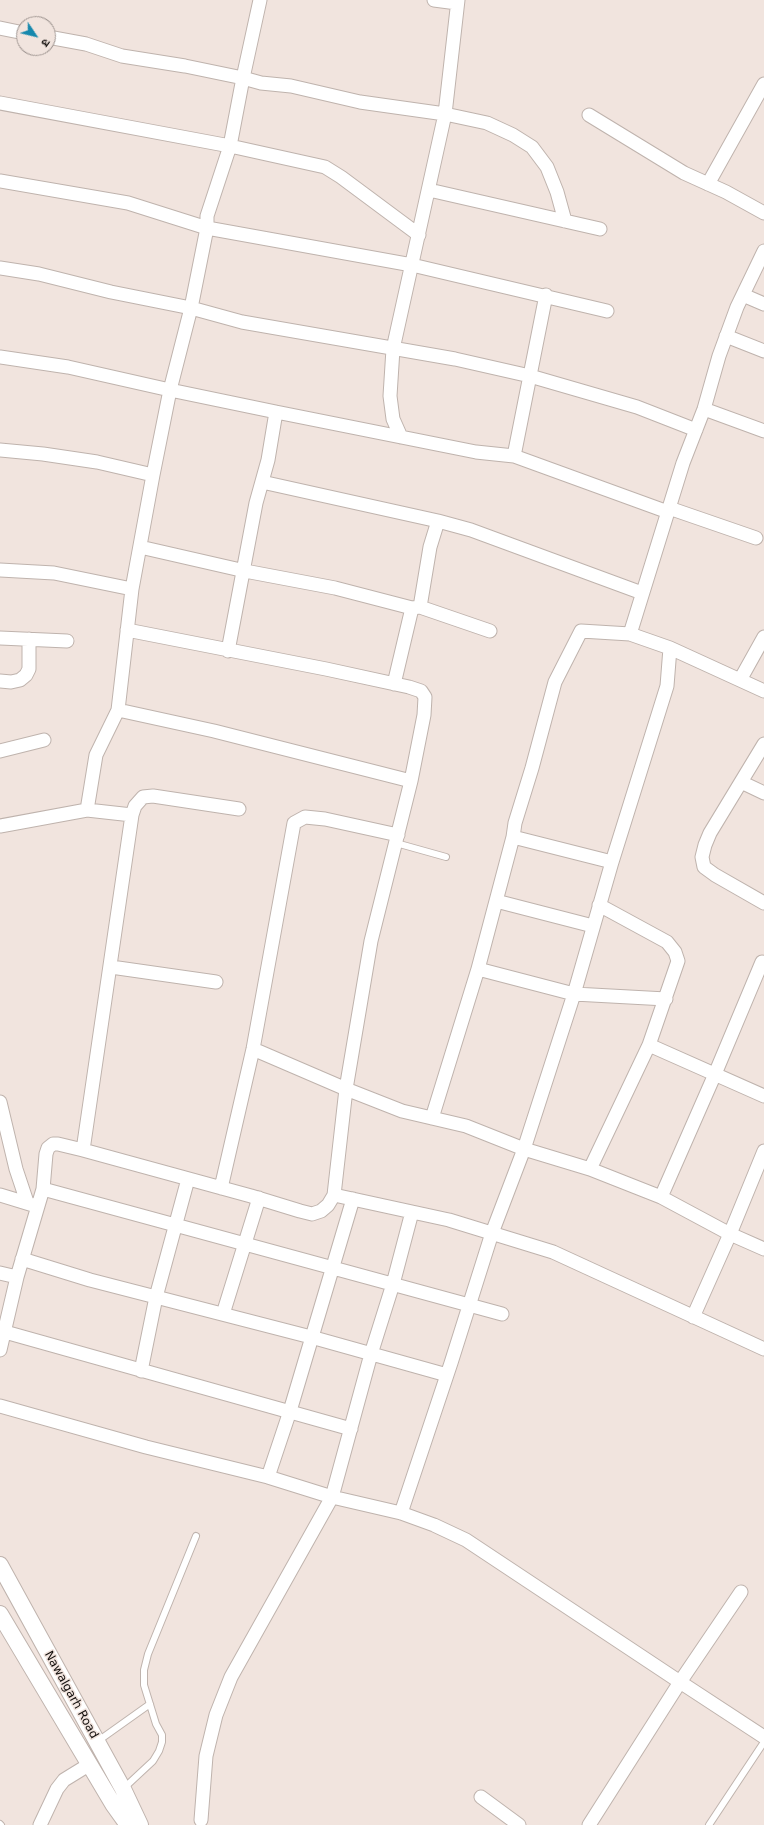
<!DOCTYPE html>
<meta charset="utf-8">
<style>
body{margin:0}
#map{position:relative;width:764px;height:1825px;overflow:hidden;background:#f1e4de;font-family:"DejaVu Sans","Noto Sans Devanagari",sans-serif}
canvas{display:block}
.north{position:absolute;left:16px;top:16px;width:40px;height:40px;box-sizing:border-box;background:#f1e4de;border:1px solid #998f8b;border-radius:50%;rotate:125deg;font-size:11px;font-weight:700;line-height:16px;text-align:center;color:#14100e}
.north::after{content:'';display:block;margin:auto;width:14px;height:18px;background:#1588ad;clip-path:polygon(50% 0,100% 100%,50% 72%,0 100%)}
</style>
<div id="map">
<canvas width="764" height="1825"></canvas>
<div class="north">उ</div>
</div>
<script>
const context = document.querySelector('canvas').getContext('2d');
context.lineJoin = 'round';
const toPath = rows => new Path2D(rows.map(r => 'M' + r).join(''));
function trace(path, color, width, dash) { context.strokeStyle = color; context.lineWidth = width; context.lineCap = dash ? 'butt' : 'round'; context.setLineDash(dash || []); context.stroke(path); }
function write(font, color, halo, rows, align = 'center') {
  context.font = font + ' "DejaVu Sans",sans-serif'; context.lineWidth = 3; context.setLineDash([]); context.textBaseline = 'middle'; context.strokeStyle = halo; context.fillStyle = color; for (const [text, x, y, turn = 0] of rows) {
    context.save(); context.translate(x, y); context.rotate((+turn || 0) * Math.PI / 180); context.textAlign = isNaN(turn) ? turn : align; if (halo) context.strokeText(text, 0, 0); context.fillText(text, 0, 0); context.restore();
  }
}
const service = toPath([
 [396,843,446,857],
 [98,1741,150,1704],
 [124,1788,153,1761,159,1751,162,1742,162,1735,156,1724,144,1685,144,1670,148,1654,196,1536],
 [0,1824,1,1825],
 [709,1825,764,1742]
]);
const minor = toPath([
 [434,0,457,3],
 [0,28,24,33],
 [48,37,86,44,122,56,185,66,243,78,260,0],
 [0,103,230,146,325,167,341,177,419,235],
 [589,115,684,173,726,192,764,213],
 [0,181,128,203,207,228,412,265,607,311],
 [708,184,764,84],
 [429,190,600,229],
 [764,251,737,307,719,356,704,409,683,463,630,634,581,631,555,682,532,768,515,823,513,837,612,862,667,686,670,648,764,691],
 [0,268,39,274,111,292,191,308,242,322,455,359,530,376,637,407,696,430],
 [743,295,764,304],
 [726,336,764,351],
 [0,357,68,367,170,390,276,412,268,460,256,503,228,651],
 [704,409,764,431],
 [276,412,476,452,514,456,668,512],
 [401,437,393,419,390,396,393,349,445,114,487,123,513,135,532,147,547,167,557,192,565,221],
 [0,450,43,454,97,462,153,475],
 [514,456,546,295],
 [262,482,438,521],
 [669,508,756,538],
 [140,547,245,571,335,588,412,608,420,607,430,547,438,521,471,530,642,593],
 [0,570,54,573,132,589,153,475,170,390,191,308,207,228,207,216,230,146,243,78,261,83,291,86,360,102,445,114,458,0],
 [420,607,490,631],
 [127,630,326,669,409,687,421,691,425,697,424,715,411,781],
 [630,634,670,648],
 [0,638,67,641],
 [740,680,764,637],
 [0,681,11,682,20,680,26,675,29,669,29,639],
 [394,684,412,608],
 [764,744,710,833,705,845,702,857,704,867,715,875,764,903],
 [0,751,44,740],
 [741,782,764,793],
 [87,810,132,815,135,806,143,797,153,796,239,809],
 [0,826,87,810,96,755,118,710,132,589],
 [496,901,593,926],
 [599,905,667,942,675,952,678,961,649,1045,764,1096],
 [111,967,216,982],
 [478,969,574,994,666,999],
 [253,1049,346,1089,402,1111,466,1126,524,1149,590,1169,661,1197,730,1234,764,1249],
 [0,1102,16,1169,27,1202],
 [432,1118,478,969,513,837],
 [83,1150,132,815],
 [590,1169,649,1045],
 [221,1188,253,1049,294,823,305,817,325,819,398,835],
 [43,1189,502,1314],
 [0,1195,33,1205],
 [334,1195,449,1220,553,1252,764,1349],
 [661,1197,715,1074,762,962],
 [22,1259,90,1280,311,1337,447,1375],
 [0,1273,17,1277,0,1350],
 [17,1277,43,1189,46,1154,48,1148,53,1144,58,1144,83,1150,251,1196,300,1211,312,1214,321,1211,328,1205,334,1195,346,1089,371,941,411,781,214,731,118,710],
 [223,1314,259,1198],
 [693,1317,730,1234,764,1151],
 [5,1332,351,1429],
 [141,1371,156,1297,188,1179],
 [0,1406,146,1447,268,1477,332,1497,401,1513,434,1525,466,1540,680,1682,741,1592],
 [268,1477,290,1411,353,1199],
 [401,1513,451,1363,492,1233,524,1149,574,994,612,862],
 [481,1797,519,1825],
 [201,1820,206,1756,216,1715,231,1677,332,1497,371,1354,393,1284,412,1212],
 [40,1825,57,1789,64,1780,90,1764],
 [589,1825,680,1682,764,1737]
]);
const tertiary = toPath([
 [0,1565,123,1789,140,1825],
 [0,1614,113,1804,128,1825]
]);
const streetNames = [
 ["Nawalgarh Road",71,1695,61]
];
trace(service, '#bfb3ad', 8);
trace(minor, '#bfb3ad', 15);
trace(tertiary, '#bfb3ad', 18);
trace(service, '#fff', 6);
trace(minor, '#fff', 13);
trace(tertiary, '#fff', 16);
write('12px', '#14100e', '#f1e4de', streetNames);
</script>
